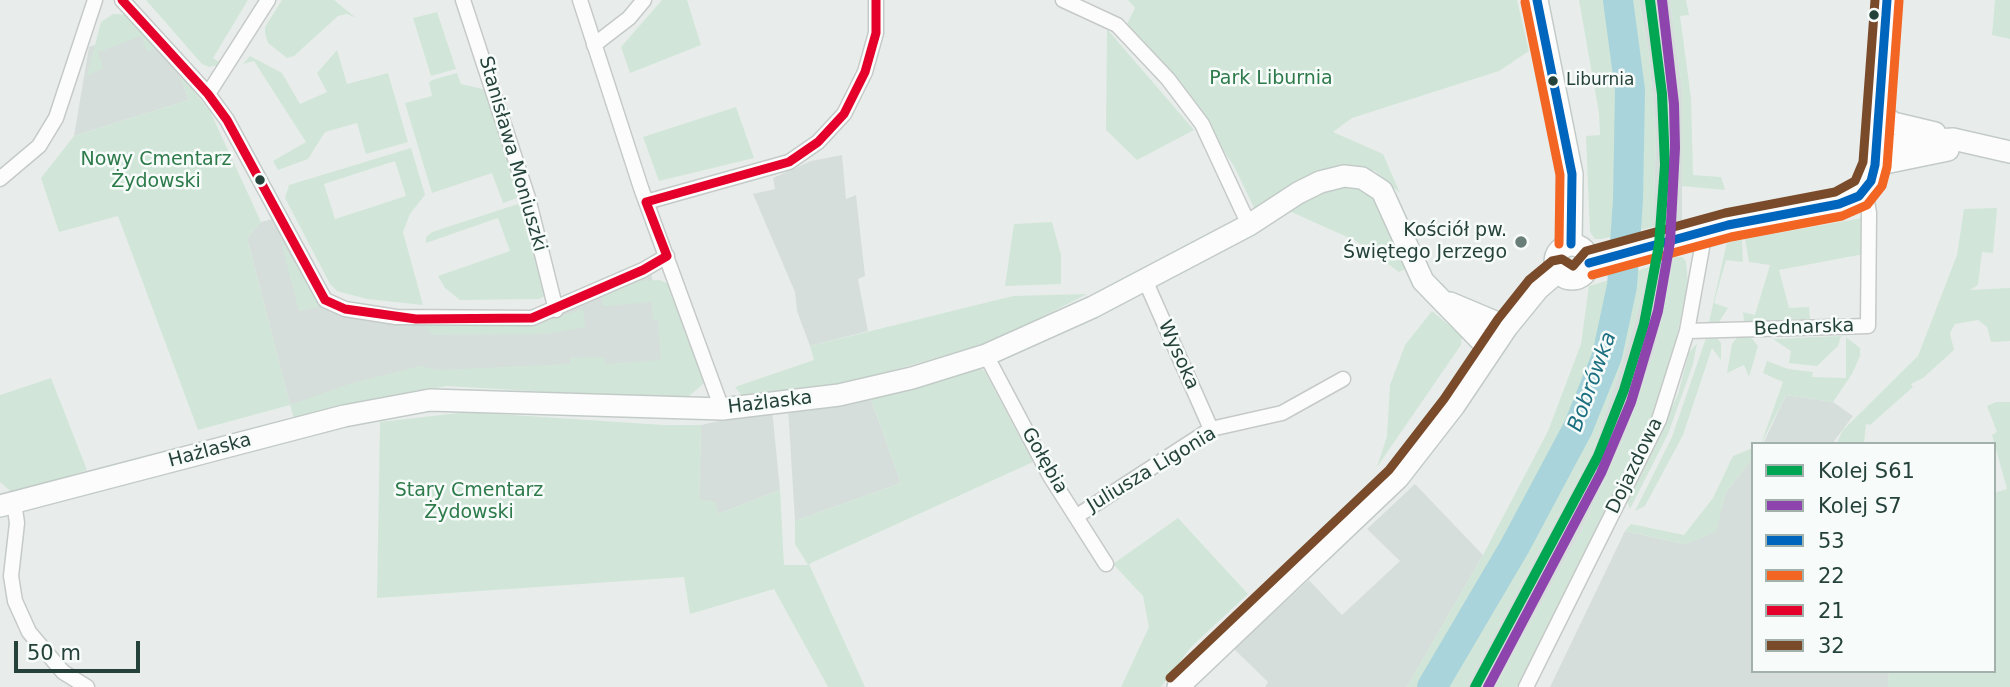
<!DOCTYPE html>
<meta charset="utf-8">
<style>
body{margin:0}
#map{position:relative;width:2010px;height:687px;overflow:hidden;background:#e8edeb;font-family:"DejaVu Sans",sans-serif}
canvas{display:block}
.legend{position:absolute;left:1751px;top:442px;width:245px;height:231px;box-sizing:border-box;background:#f7fbf9;border:2px solid #a3b1ad;margin:0;padding:9px 12px;list-style:none;font-size:21px;color:#24423a}
.legend li{display:flex;align-items:center;gap:14px;height:35px}
.legend b{width:35px;border:2px solid #a3b1ad}
.scale{position:absolute;left:14px;top:641px;width:126px;height:32px;box-sizing:border-box;border:4px solid #24423a;border-top:0;padding-left:9px;font-size:21px;line-height:24px;white-space:nowrap;color:#24423a;-webkit-text-stroke:5px #f7fbf9;paint-order:stroke}
</style>
<div id="map">
<canvas width="2010" height="687"></canvas>
<ul class="legend">
<li><b style="height:9px;background:#00a651"></b>Kolej S61</li>
<li><b style="height:9px;background:#8e44ad"></b>Kolej S7</li>
<li><b style="height:9px;background:#0065bd"></b>53</li>
<li><b style="height:9px;background:#f26522"></b>22</li>
<li><b style="height:9px;background:#e4002b"></b>21</li>
<li><b style="height:9px;background:#7a4b2a"></b>32</li>
</ul>
<div class="scale">50 m</div>
</div>
<script>
const context = document.querySelector('canvas').getContext('2d');
context.lineJoin = 'round';
function fillPath(path, color) { context.fillStyle = color; context.fill(path, 'evenodd'); }
const toPath = rows => new Path2D(rows.map(r => 'M' + r).join(''));
function trace(path, color, width, dash) { context.strokeStyle = color; context.lineWidth = width; context.lineCap = dash ? 'butt' : 'round'; context.setLineDash(dash || []); context.stroke(path); }
function write(font, color, halo, rows, align = 'center') {
  context.font = font + ' "DejaVu Sans",sans-serif'; context.lineWidth = 5; context.setLineDash([]); context.textBaseline = 'middle'; context.strokeStyle = halo; context.fillStyle = color; for (const [text, x, y, turn = 0] of rows) {
    context.save(); context.translate(x, y); context.rotate((+turn || 0) * Math.PI / 180); context.textAlign = isNaN(turn) ? turn : align; if (halo) context.strokeText(text, 0, 0); context.fillText(text, 0, 0); context.restore();
  }
}
const built = toPath([
 [1639,0,1670,0,1682,87,1682,220,1653,227,1656,136,1649,55],
 [140,29,178,71,189,100,74,136,89,47],
 [842,155,846,199,856,195,865,276,858,279,868,331,810,346,797,311,795,292,753,194,775,189,773,178,811,161],
 [272,219,322,302,346,314,532,320,628,280,651,274,661,311,668,367,434,374,290,405,247,238,261,222],
 [1674,257,1655,350,1625,435,1580,533,1495,687,1466,687,1594,449,1635,322,1649,267],
 [869,394,901,483,795,521,788,408],
 [1786,395,1833,402,1853,416,1832,444,1763,444],
 [772,409,780,490,718,514,699,499,701,425],
 [1753,457,1753,671,1889,671,1888,687,1550,687,1625,531,1685,544,1715,532,1726,492],
 [1415,484,1483,555,1407,687,1265,687,1268,682,1234,649,1309,580,1342,615,1400,561,1367,529]
]);
const green = toPath([
 [146,0,248,0,213,58,222,64,209,67,202,64],
 [282,0,334,0,356,18,347,14,338,16,294,56,287,58,268,43,265,34,265,27],
 [662,0,687,0,701,45,630,73,621,47],
 [1128,0,1517,0,1529,51,1499,71,1352,118,1333,132,1383,154,1400,193,1375,171,1346,166,1255,210,1235,168,1182,88,1125,28,1135,8],
 [1579,0,1639,0,1649,55,1656,136,1653,227,1602,239,1595,239,1590,232,1586,136,1600,135,1599,113],
 [1670,0,1686,0,1689,15,1680,16,1691,98,1693,175,1721,177,1725,190,1682,186,1682,88],
 [1995,0,2010,0,2010,39,1992,35],
 [437,12,456,69,431,76,413,18],
 [113,14,131,15,159,47,147,52,141,36,98,52,103,68,87,76,101,22],
 [1107,29,1194,130,1137,160,1106,130],
 [337,50,347,84,388,73,408,142,366,154,357,123,325,132,308,159,278,170,273,161,306,142,254,61,243,64,250,56,282,73,300,104,327,92,317,73],
 [178,71,210,111,261,222,247,238,290,405,352,383,421,366,438,370,570,364,570,358,604,357,605,364,661,360,658,320,653,320,652,302,603,306,602,297,640,281,660,280,671,285,704,377,703,384,688,397,667,399,446,386,294,419,290,405,198,430,118,216,59,232,41,178,74,136,189,100],
 [457,73,461,84,487,90,523,196,503,203,492,173,432,193,405,103,432,96,429,83,432,80],
 [736,107,754,158,659,181,643,137],
 [411,148,425,195,410,214,403,232,423,305,367,299,337,291,330,284,285,198,289,185],
 [395,161,406,196,335,219,324,184],
 [1342,186,1362,187,1376,195,1407,268,1399,272,1356,241,1287,210,1312,193],
 [524,202,547,295,539,299,460,300,445,288,438,276,510,251,498,218,426,243,426,237,432,232],
 [1997,208,1993,253,1982,252,1978,285,1970,290,2010,288,2010,341,1991,342,1987,327,1978,320,1955,324,1950,333,1954,350,1923,378,1911,384,1913,387,1870,425,1866,424,1864,444,1836,444,1843,430,1918,356,1957,255,1964,209],
 [1862,218,1864,254,1779,270,1789,308,1809,307,1810,319,1744,321,1743,312,1755,315,1770,265,1749,262,1745,239],
 [1052,222,1061,255,1061,284,1005,286,1014,224],
 [280,238,320,306,299,311],
 [1742,240,1743,262,1726,260,1714,303,1728,308,1719,322,1709,322,1727,242],
 [1674,257,1682,257,1686,261,1688,284,1671,363,1648,426,1517,687,1495,687,1580,533,1625,435,1655,350],
 [1649,267,1635,322,1594,449,1466,687,1443,687,1543,517,1595,410,1617,343,1630,273],
 [1616,278,1603,350,1535,495,1429,687,1407,687,1483,555,1548,431,1581,344,1589,286],
 [1087,294,997,340,867,378,747,402,735,387,814,360,810,346,1013,296],
 [583,309,585,327,545,334,432,335,425,325,540,323],
 [1432,311,1462,336,1461,345,1377,467,1387,436,1390,385,1405,345],
 [1738,336,1750,336,1758,346,1749,377,1744,365,1727,373,1732,344],
 [1841,336,1838,346,1817,366,1789,363,1791,351,1773,339],
 [1846,337,1860,348,1860,356,1852,374,1833,402,1786,395,1761,444,1783,382,1763,373,1767,361,1788,369,1813,372,1812,377,1846,378],
 [1706,338,1717,338,1721,343,1721,360,1712,348,1683,435,1645,506,1635,511,1672,437],
 [1697,343,1693,364,1668,434,1630,509,1627,501,1662,429,1678,394,1689,353],
 [973,367,984,370,1033,462,809,564,865,687,828,687,774,589,690,614,684,577,377,598,380,422,467,412,663,425,701,425,699,499,715,502,718,514,780,490,784,565,808,565,795,544,795,521,901,483,869,394],
 [51,378,87,470,15,495,0,482,0,395],
 [1996,402,2010,402,2010,687,1888,687,1889,671,1994,671,1994,493,2007,489,1992,435,1997,432,1987,406],
 [1753,448,1753,457,1726,492,1716,532,1685,544,1625,531,1631,524,1684,535,1713,498,1733,456],
 [1178,518,1248,594,1191,647,1161,687,1121,687,1149,627,1143,596,1113,564]
]);
const river = toPath([
 [1432,687,1515,546,1578,428,1607,356,1622,286,1628,200,1630,90,1618,0]
]);
const street = toPath([
 [122,0,208,94,227,120,325,300,345,309,396,317,532,318,643,270,667,256],
 [463,0,528,198,556,310],
 [580,0,641,188,722,409],
 [1063,0,1117,25,1168,79,1202,124,1249,225],
 [594,45,629,18,644,0],
 [208,94,268,0],
 [0,179,39,146,56,118,95,0],
 [646,202,789,162,818,142,844,114,865,72,876,33,876,0],
 [1145,280,1211,429],
 [1687,331,1868,326,1869,213,1865,190],
 [986,355,1050,476,1106,564],
 [14,502,17,523,11,576,15,601,29,632,63,672,87,687],
 [1077,516,1211,429,1282,413,1343,379],
 [1526,687,1659,420,1687,331,1705,231]
]);
const secondary = toPath([
 [1537,0,1572,174,1571,244],
 [1879,112,1893,123,1935,133],
 [1876,154,1904,142,1953,139,2010,152],
 [1875,165,1948,150],
 '1555 262a17 17 0 1 1 34 0a17 17 0 1 1-34 0Z',
 [1589,263,1728,225,1839,204,1859,196,1871,181,1875,165,1887,0],
 [1450,303,1507,327],
 [0,506,344,416,430,400,722,409,839,395,912,378,986,355,1093,307,1249,225,1298,193,1320,182,1344,176,1362,178,1382,191,1423,281,1491,351],
 [1178,687,1398,478,1454,406,1507,327,1538,289,1559,271]
]);
const bus1 = toPath([
 [1537,0,1572,174,1571,244],
 [1589,263,1728,225,1839,204,1859,196,1871,181,1875,165,1887,0]
]);
const bus2 = toPath([
 [1525,2,1560,175,1559,244],
 [1592,275,1731,237,1842,216,1867,205,1882,186,1887,167,1899,1]
]);
const bus3 = toPath([
 [122,0,208,94,227,120,325,300,345,309,416,319,532,318,643,270,667,256,646,202,789,162,818,142,844,114,865,72,876,33,876,0]
]);
const bus4 = toPath([
 [1170,678,1389,470,1444,399,1498,319,1529,280,1552,261,1562,259,1573,266,1586,251,1725,213,1835,192,1855,181,1863,162,1875,0]
]);
const rail1 = toPath([
 [1475,687,1598,456,1624,390,1644,324,1659,245,1665,165,1662,94,1650,0]
]);
const rail2 = toPath([
 [1488,687,1601,473,1631,402,1658,311,1670,242,1675,148,1674,104,1662,0]
]);
const markers = [
 [1874,15,6,"#24423a"],
 [1553,81,6,"#24423a"],
 [260,180,6,"#24423a"],
 [1521,242,7,"#697e78"]
];
const busNames = [
 ["Liburnia",1566,81]
];
const parkNames = [
 ["Park Liburnia",1271,79],
 ["Nowy Cmentarz",156,160],
 ["Żydowski",156,182],
 ["Stary Cmentarz",469,491],
 ["Żydowski",469,513]
];
const streetNames = [
 ["Stanisława Moniuszki",512,154,74],
 ["Bednarska",1804,328,-2],
 ["Wysoka",1178,355,66],
 ["Hażlaska",770,403,-7],
 ["Hażlaska",210,451,-15],
 ["Gołębia",1044,461,60],
 ["Dojazdowa",1635,466,-64],
 ["Juliusza Ligonia",1152,470,-31]
];
const poiNames = [
 ["Kościół pw.",1507,231],
 ["Świętego Jerzego",1507,253]
];
const waterNames = [
 ["Bobrówka",1593,382,-70]
];
fillPath(built, '#d6dedb');
fillPath(green, '#d1e6d8');
trace(river, '#a9d4db', 30);
trace(street, '#c5cac8', 17);
trace(secondary, '#c3cbc8', 24);
trace(street, '#fcfcfc', 14);
trace(secondary, '#fcfcfc', 21);
trace(bus1, '#0065bd', 9);
trace(bus2, '#f26522', 9);
trace(bus3, '#e4002b', 9);
trace(bus4, '#7a4b2a', 9);
trace(rail1, '#00a651', 10);
trace(rail2, '#8e44ad', 10);
for (const [x, y, r, color] of markers) { const dot = new Path2D(); dot.arc(x, y, r, 0, 2 * Math.PI); context.fillStyle = color; context.fill(dot); trace(dot, '#f7fbf9', 2.5); }
write('17px', '#24423a', '#f7fbf9', busNames, 'left');
write('19px', '#2d7a4b', '#f7fbf9', parkNames);
write('19px', '#24423a', '#f7fbf9', streetNames);
write('19px', '#24423a', '#f7fbf9', poiNames, 'right');
write('italic 21px', '#1c6f80', '#f7fbf9', waterNames);
</script>
